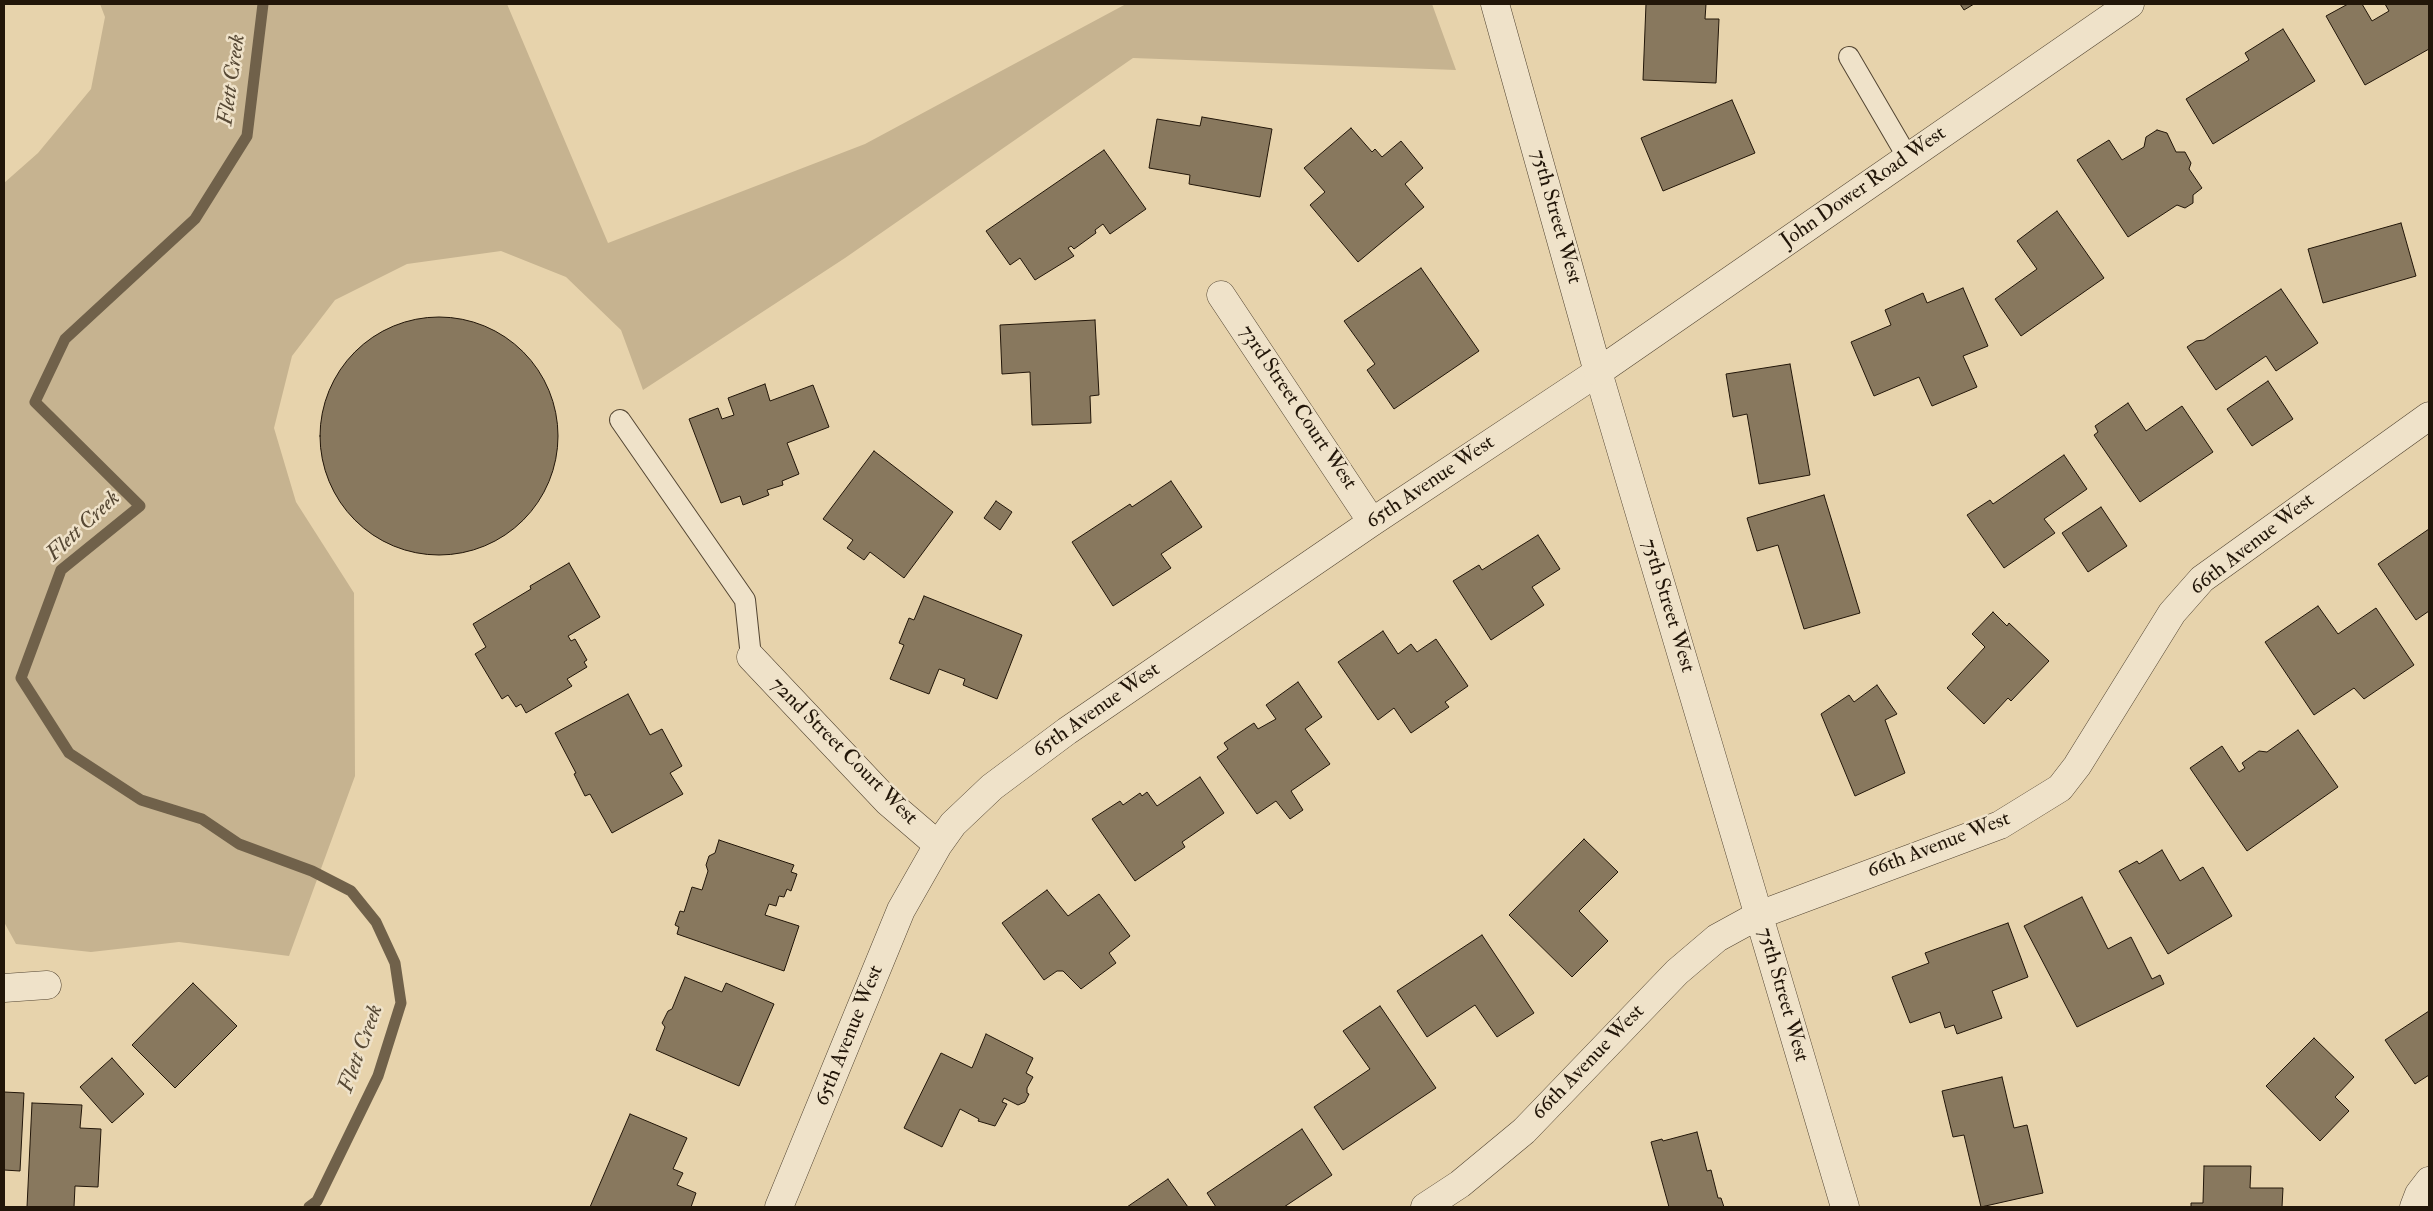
<!DOCTYPE html>
<style>
body{margin:0}
#map{position:relative;width:2433px;height:1211px;overflow:hidden;background:#e7d3ac;font-family:"IM FELL Double Pica",serif}
canvas{display:block}
.frame{position:absolute;inset:0;border:5px solid #221609;pointer-events:none}
</style>
<div id="map">
<canvas width="2433" height="1211"></canvas>
<div class="frame"></div>
</div>
<script>
const context = document.querySelector('canvas').getContext('2d');
context.lineJoin = 'round';
function fillPath(path, color) { context.fillStyle = color; context.fill(path, 'evenodd'); }
const toPath = rows => new Path2D(rows.map(r => 'M' + r).join(''));
function trace(path, color, width, dash) { context.strokeStyle = color; context.lineWidth = width; context.lineCap = dash ? 'butt' : 'round'; context.setLineDash(dash || []); context.stroke(path); }
function write(font, color, halo, rows, align = 'center') {
  context.font = font + ' "IM FELL Double Pica",serif'; context.lineWidth = 5; context.setLineDash([]); context.textBaseline = 'middle'; context.strokeStyle = halo; context.fillStyle = color; for (const [text, x, y, turn = 0] of rows) {
    context.save(); context.translate(x, y); context.rotate((+turn || 0) * Math.PI / 180); context.textAlign = isNaN(turn) ? turn : align; if (halo) context.strokeText(text, 0, 0); context.fillText(text, 0, 0); context.restore();
  }
}
const green = toPath([
 [100,4,507,4,608,243,865,144,1126,4,1432,4,1456,70,1133,58,845,258,643,390,621,330,566,277,501,251,407,264,335,300,292,356,274,428,296,502,354,593,355,776,289,956,179,942,91,952,16,944,4,922,4,183,38,153,91,89,105,17]
]);
const stream = toPath([
 [263,4,247,136,195,219,65,339,35,402,140,506,61,570,21,678,69,753,141,800,202,819,239,844,312,871,351,891,376,922,395,963,401,1003,378,1076,317,1201,309,1207]
]);
const building = toPath([
 [1646,4,1706,4,1705,19,1719,19,1716,83,1643,80,1646,4],
 [1960,4,1974,4,1964,10,1960,4],
 [2348,4,2362,4,2372,21,2389,11,2385,4,2429,4,2429,49,2365,85,2326,16,2348,4],
 [2283,29,2315,81,2213,144,2186,99,2249,60,2245,53,2283,29],
 [1732,100,1755,153,1663,191,1641,138,1732,100],
 [1202,117,1272,129,1260,197,1189,184,1190,175,1149,168,1157,119,1200,126,1202,117],
 [1351,128,1372,152,1375,149,1382,157,1401,141,1423,168,1405,184,1424,207,1358,262,1310,205,1325,192,1304,168,1351,128],
 [2157,130,2167,133,2176,152,2185,152,2191,163,2189,169,2202,188,2193,195,2193,203,2185,208,2177,205,2128,237,2077,160,2109,140,2122,160,2144,147,2146,137,2157,130],
 [1104,150,1146,209,1110,234,1103,224,1095,230,1096,233,1074,249,1071,246,1068,248,1074,256,1035,280,1020,258,1010,265,986,231,1104,150],
 [2057,211,2104,278,2021,336,1995,299,2037,269,2017,241,2057,211],
 [2401,223,2416,276,2323,303,2308,249,2401,223],
 [1421,268,1479,351,1394,409,1367,370,1375,364,1344,321,1421,268],
 [1963,288,1988,346,1963,356,1977,387,1932,406,1919,377,1874,396,1851,342,1891,325,1885,310,1923,293,1927,303,1963,288],
 [2281,289,2318,343,2276,371,2266,356,2216,390,2187,347,2196,341,2204,340,2281,289],
 '320 436a119 119 0 1 1 238 0a119 119 0 1 1-238 0Z',
 [1095,320,1099,395,1090,396,1091,423,1032,425,1030,372,1002,374,1000,325,1095,320],
 [1790,364,1810,475,1759,484,1747,414,1733,417,1726,374,1790,364],
 [2268,381,2293,419,2252,446,2227,409,2268,381],
 [765,384,770,401,813,385,829,427,787,443,799,474,782,481,783,485,767,490,769,495,743,505,740,496,721,503,689,419,718,408,722,419,734,415,728,398,765,384],
 [2128,403,2146,431,2182,406,2213,452,2140,502,2094,435,2098,432,2095,426,2128,403],
 [874,451,953,512,904,578,870,552,864,560,847,548,853,540,823,519,874,451],
 [2064,455,2087,489,2044,519,2055,533,2004,568,1967,515,1990,500,1993,504,2064,455],
 [1171,481,1202,527,1161,554,1171,568,1113,606,1072,542,1130,504,1132,507,1171,481],
 [1824,495,1860,613,1804,629,1778,545,1757,551,1747,518,1824,495],
 [996,501,1012,512,1000,530,984,518,996,501],
 [2101,507,2127,546,2088,572,2062,533,2101,507],
 [2429,529,2429,611,2416,620,2378,564,2429,529],
 [1538,535,1560,569,1532,587,1544,605,1491,640,1453,581,1479,565,1482,570,1538,535],
 [569,563,600,617,568,636,571,641,575,639,587,660,584,662,587,667,567,679,572,686,526,713,521,704,516,707,508,695,502,699,475,654,486,647,473,624,531,589,530,586,569,563],
 [924,596,1022,635,997,699,963,685,965,679,939,669,929,694,890,679,904,645,899,643,909,618,914,620,924,596],
 [2318,606,2338,634,2376,608,2414,665,2364,699,2354,688,2314,715,2265,642,2318,606],
 [1993,612,2007,626,2009,623,2049,661,2011,701,2008,698,1984,724,1947,688,1985,647,1972,634,1993,612],
 [1383,631,1398,654,1411,644,1417,652,1436,639,1468,686,1445,702,1449,707,1411,733,1394,708,1378,720,1338,662,1383,631],
 [1298,682,1322,717,1305,729,1330,764,1291,791,1303,810,1290,819,1276,801,1257,814,1217,757,1228,749,1224,743,1254,723,1258,729,1276,719,1266,705,1298,682],
 [1877,685,1897,714,1885,720,1905,773,1855,796,1821,714,1849,695,1854,702,1877,685],
 [628,694,650,735,662,729,682,766,670,773,683,794,612,833,590,794,585,796,574,774,576,773,555,733,628,694],
 [2298,730,2338,787,2247,851,2190,768,2222,746,2239,772,2245,768,2242,763,2259,751,2267,752,2298,730],
 [1200,777,1224,813,1182,842,1185,847,1135,881,1092,819,1120,801,1123,805,1140,793,1142,796,1147,792,1157,806,1200,777],
 [1584,839,1618,872,1579,911,1608,941,1572,977,1509,915,1584,839],
 [719,840,794,865,791,872,797,874,791,891,787,889,784,897,779,896,776,906,769,904,765,915,799,926,784,971,677,934,679,927,675,925,680,911,684,912,692,887,702,890,708,871,706,865,709,856,715,853,719,840],
 [2162,850,2180,881,2203,867,2232,916,2168,954,2119,871,2137,861,2139,864,2162,850],
 [1047,890,1068,916,1099,894,1130,936,1109,953,1116,963,1081,989,1063,971,1057,971,1044,980,1002,923,1047,890],
 [2082,897,2108,949,2131,937,2152,979,2160,975,2164,984,2077,1027,2024,926,2082,897],
 [2008,923,2028,977,1992,991,2002,1018,1957,1034,1954,1025,1945,1028,1940,1012,1910,1023,1892,977,1929,963,1925,953,2008,923],
 [1482,935,1534,1013,1497,1037,1475,1005,1427,1037,1397,991,1482,935],
 [685,977,722,992,726,983,774,1004,739,1086,656,1050,665,1027,662,1023,668,1011,672,1009,685,977],
 [193,983,237,1026,175,1088,132,1045,193,983],
 [1380,1006,1436,1088,1343,1150,1314,1107,1370,1069,1343,1031,1380,1006],
 [2429,1011,2429,1075,2415,1084,2385,1040,2429,1011],
 [986,1034,1033,1058,1026,1073,1033,1077,1027,1088,1027,1093,1029,1094,1025,1102,1018,1105,1004,1098,1002,1102,1007,1104,995,1126,978,1121,979,1119,960,1109,942,1147,904,1128,941,1053,972,1068,986,1034],
 [2314,1038,2354,1077,2335,1097,2349,1111,2320,1141,2266,1086,2314,1038],
 [112,1058,144,1094,112,1123,80,1087,112,1058],
 [2002,1077,2014,1128,2027,1125,2043,1193,1981,1207,1964,1135,1953,1137,1942,1091,2002,1077],
 [4,1092,24,1093,20,1171,4,1170,4,1092],
 [32,1103,82,1105,80,1128,101,1129,98,1187,75,1186,74,1207,27,1207,32,1103],
 [630,1114,687,1138,673,1169,683,1173,677,1185,696,1193,691,1207,590,1207,630,1114],
 [1302,1129,1332,1175,1284,1207,1216,1207,1207,1193,1302,1129],
 [1697,1132,1707,1171,1711,1170,1718,1198,1721,1198,1724,1207,1669,1207,1651,1142,1662,1139,1663,1141,1697,1132],
 [2204,1166,2251,1166,2250,1188,2283,1188,2282,1207,2191,1207,2191,1203,2203,1203,2204,1166],
 [1168,1179,1188,1207,1127,1207,1168,1179]
]);
const service = toPath([
 [1849,57,1908,158],
 [620,420,745,600,751,657]
]);
const minor = toPath([
 [1221,295,1372,522],
 [751,657,888,802,938,845],
 [4,988,47,985],
 [779,1207,901,910,938,845,953,824,992,787,1067,731,1372,522,1598,372,1845,1207],
 [1425,1207,1460,1184,1524,1131,1677,972,1717,938,1759,915,2000,825,2060,788,2077,766,2172,613,2202,579,2429,416],
 [2414,1207,2419,1194,2429,1181]
]);
const tertiary = toPath([
 [1495,4,1598,372,2130,4]
]);
const streetNames = [
 ["John Dower Road West",1864,188,-35],
 ["75th Street West",1555,217,74],
 ["73rd Street Court West",1297,408,56],
 ["65th Avenue West",1431,483,-34],
 ["66th Avenue West",2253,545,-38],
 ["75th Street West",1667,606,73],
 ["65th Avenue West",1097,711,-35],
 ["72nd Street Court West",843,752,45],
 ["66th Avenue West",1939,846,-21],
 ["75th Street West",1782,995,74],
 ["65th Avenue West",850,1036,-68],
 ["66th Avenue West",1589,1063,-46]
];
const waterNames = [
 ["Flett Creek",233,80,-82],
 ["Flett Creek",84,527,-43],
 ["Flett Creek",362,1049,-70]
];
fillPath(green, '#c6b390');
trace(stream, '#70614a', 11);
fillPath(building, '#88785e');
trace(building, '#221609', 1);
trace(service, '#534532', 22);
trace(minor, '#534532', 29);
trace(tertiary, '#534532', 29);
trace(service, '#efe2c9', 20);
trace(minor, '#efe2c9', 28);
trace(tertiary, '#efe2c9', 28);
write('21px', '#221609', '#efe2c9', streetNames);
write('italic 22px', '#564834', '#efe2c9', waterNames);
</script>
